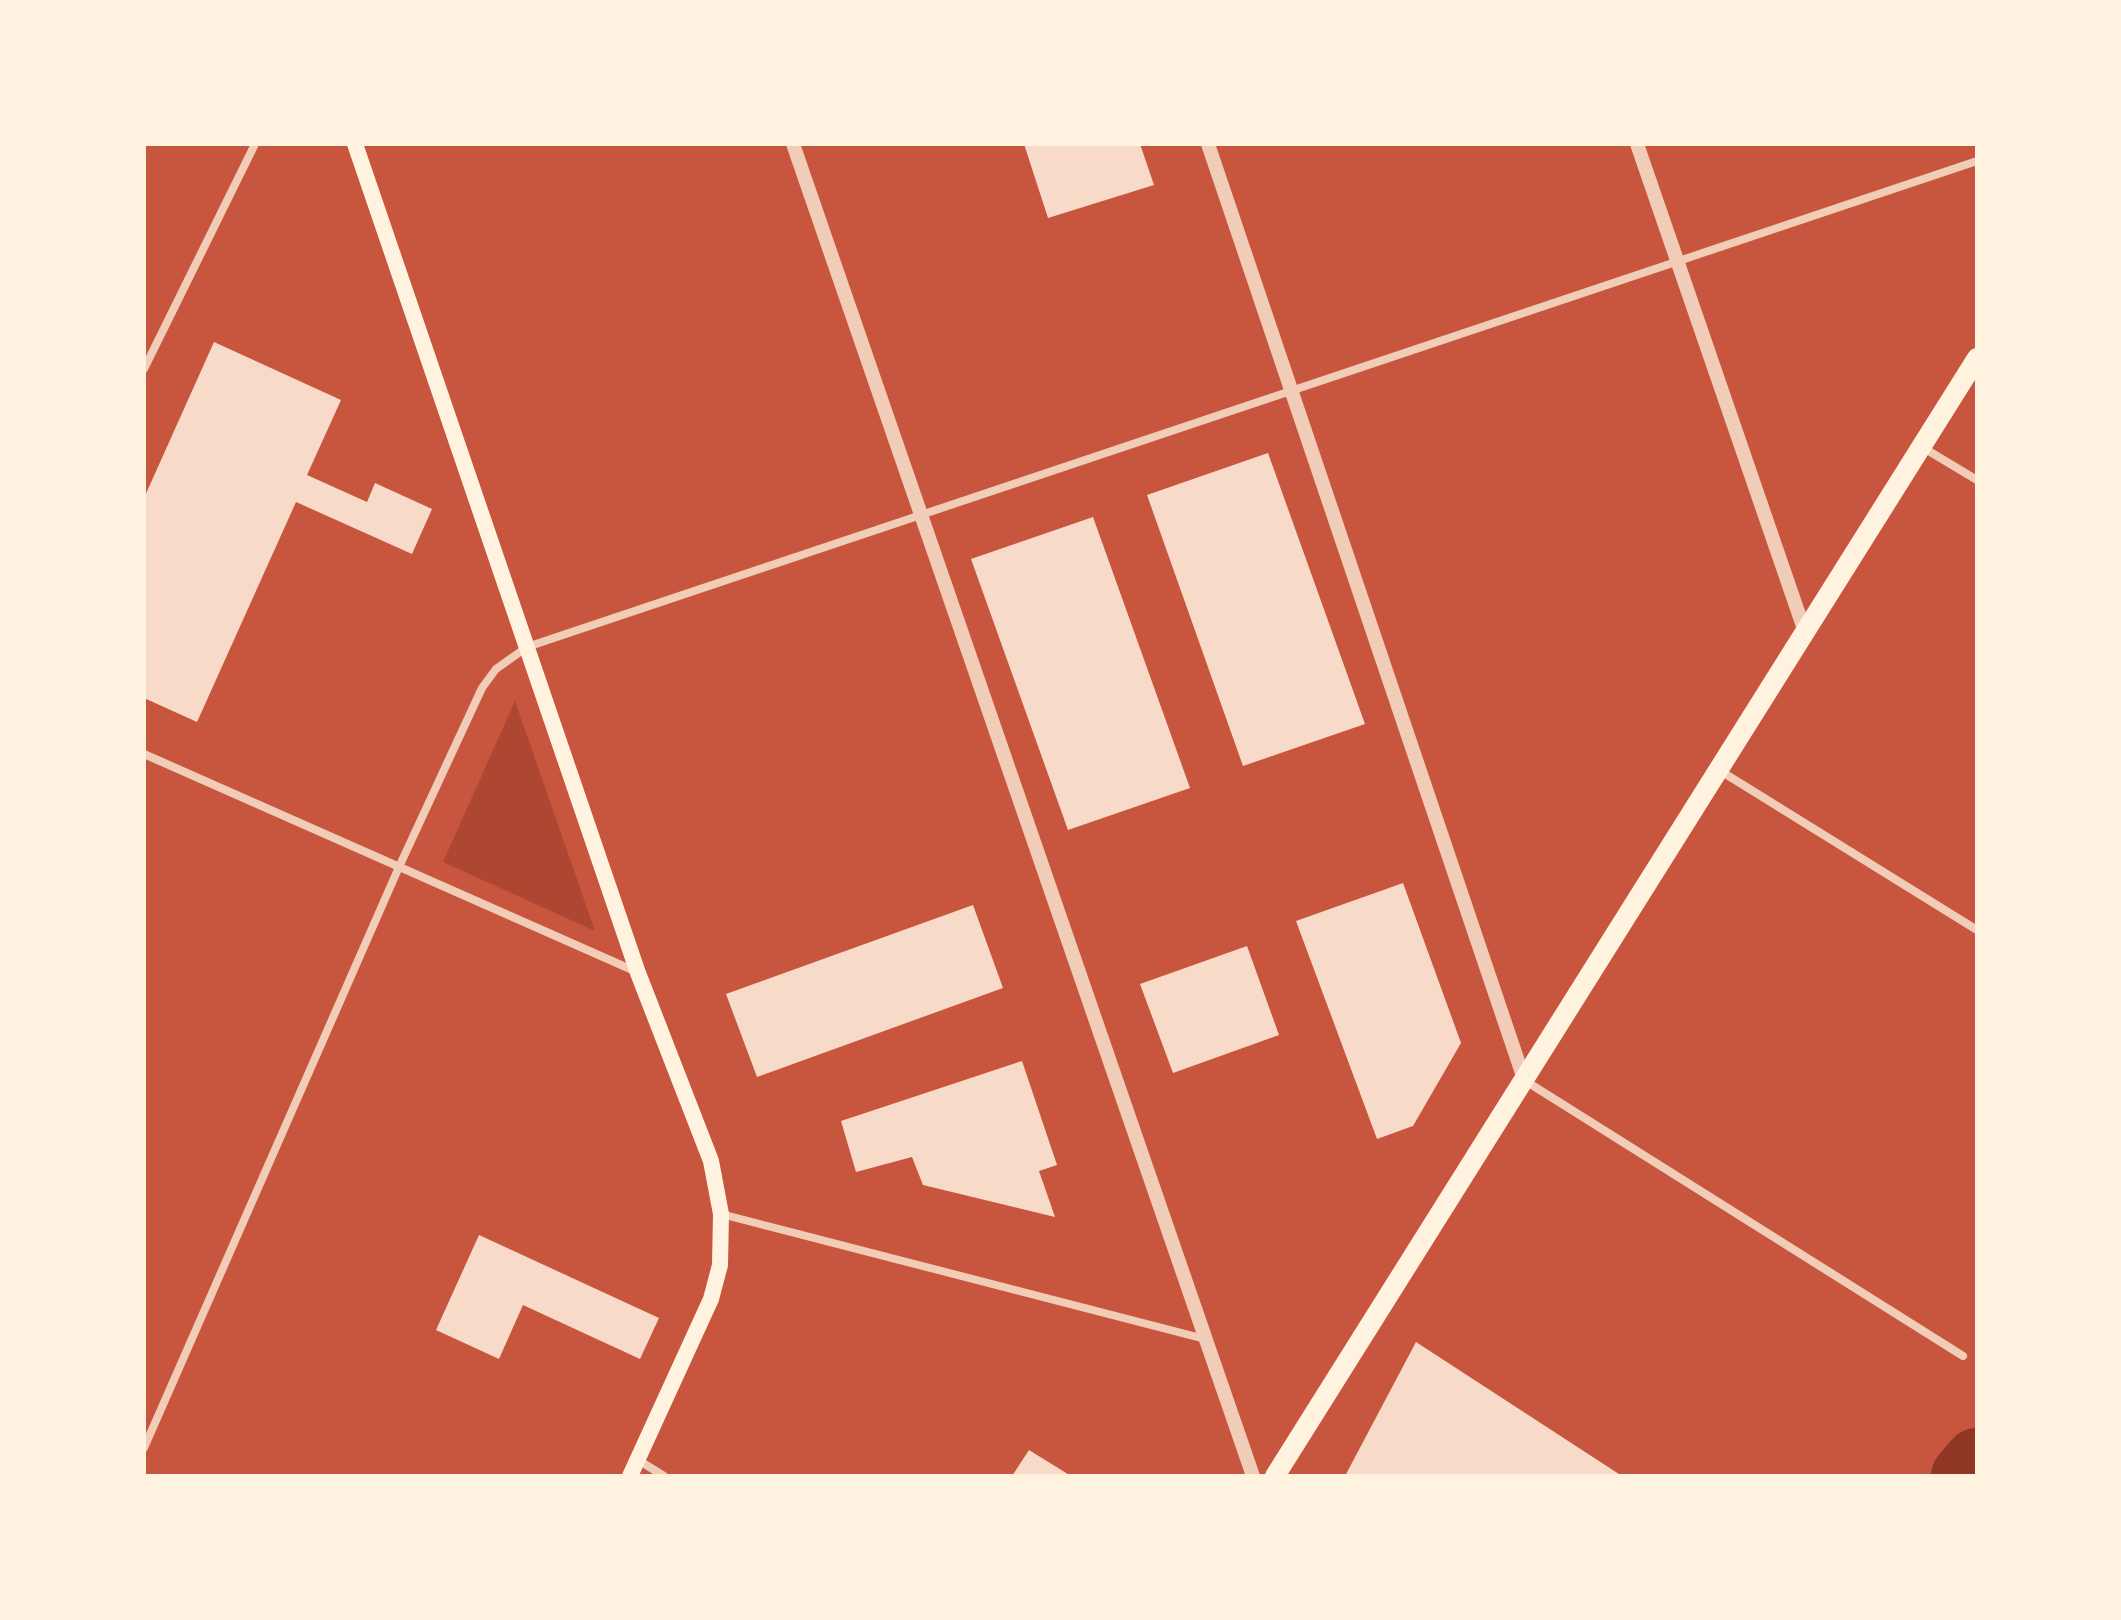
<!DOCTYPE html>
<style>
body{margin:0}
#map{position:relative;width:2121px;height:1620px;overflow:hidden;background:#c8553d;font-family:"Noto Sans",sans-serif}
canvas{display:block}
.frame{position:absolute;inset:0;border:146px solid #fff3e0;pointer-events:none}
</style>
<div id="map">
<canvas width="2121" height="1620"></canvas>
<div class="frame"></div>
</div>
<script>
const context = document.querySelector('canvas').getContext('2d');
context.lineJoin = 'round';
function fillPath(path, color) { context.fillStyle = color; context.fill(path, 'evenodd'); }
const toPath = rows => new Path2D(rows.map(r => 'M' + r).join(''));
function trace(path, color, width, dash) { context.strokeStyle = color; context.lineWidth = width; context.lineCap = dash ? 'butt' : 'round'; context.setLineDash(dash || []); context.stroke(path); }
const green = toPath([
 [515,701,595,931,443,862]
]);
const river = toPath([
 [1964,1476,1977,1461]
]);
const building = toPath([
 [1024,144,1140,144,1154,185,1048,218],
 [214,342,341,400,307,475,367,502,375,483,432,509,412,554,296,502,197,722,144,698,144,498],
 [1268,453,1365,724,1243,766,1147,495],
 [1093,517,1190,788,1068,830,971,559],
 [1403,883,1461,1043,1413,1126,1377,1139,1296,921],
 [973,905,1003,988,757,1077,726,994],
 [1247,946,1279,1035,1173,1073,1140,984],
 [1022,1061,1057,1165,1039,1171,1055,1217,923,1185,912,1157,856,1172,841,1121],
 [479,1235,659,1318,640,1359,523,1305,499,1359,436,1330],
 [1416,1342,1622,1476,1345,1476],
 [1029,1450,1071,1476,1012,1476]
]);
const minor = toPath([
 [144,369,255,144],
 [1922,447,1977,480],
 [144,754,637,972],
 [1719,770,1977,930],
 [1524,1080,1963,1356],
 [721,1214,1205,1339],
 [144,1448,399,867,482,688,496,669,527,647,1977,161],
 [638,1460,664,1476]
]);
const tertiary = toPath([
 [793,144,1253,1476],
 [1208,144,1524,1079],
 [1637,144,1805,632]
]);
const secondary = toPath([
 [355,144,638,973,711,1161,721,1214,720,1265,711,1299,630,1476]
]);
const primary = toPath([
 [1275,1476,1977,358]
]);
fillPath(green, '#ae4732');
trace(river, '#8f3625', 66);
fillPath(building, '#f7dbc8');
trace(minor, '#f1ccb7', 8);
trace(tertiary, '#f1ccb7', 14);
trace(secondary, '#fff3e0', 16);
trace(primary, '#fff3e0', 20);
</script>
